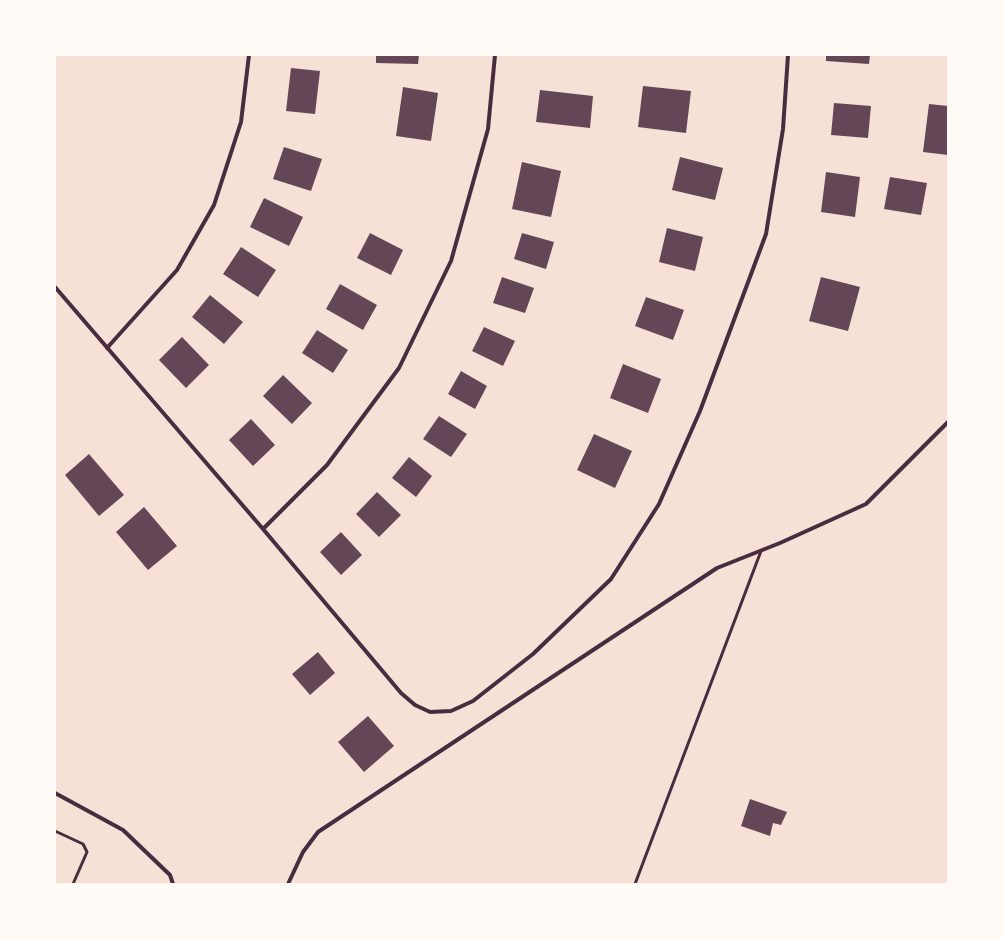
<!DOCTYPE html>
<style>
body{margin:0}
#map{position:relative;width:1003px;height:939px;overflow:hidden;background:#f7e1d7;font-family:"Fira Sans",sans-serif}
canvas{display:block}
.frame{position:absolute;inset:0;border:56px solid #fffaf5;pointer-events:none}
</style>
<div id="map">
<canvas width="1003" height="939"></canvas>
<div class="frame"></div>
</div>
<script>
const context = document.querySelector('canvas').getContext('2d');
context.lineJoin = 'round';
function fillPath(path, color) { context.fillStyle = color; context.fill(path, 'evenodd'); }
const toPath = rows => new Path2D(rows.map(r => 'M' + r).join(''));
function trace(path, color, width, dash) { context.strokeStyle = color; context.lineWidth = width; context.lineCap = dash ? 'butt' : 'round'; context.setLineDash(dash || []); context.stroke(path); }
const building = toPath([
 [376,55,419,55,418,64,376,63],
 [826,55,870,55,869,64,826,61],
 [291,68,320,71,315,114,286,111],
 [643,86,691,91,686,133,638,127],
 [403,87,438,93,431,141,396,136],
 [540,90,593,96,590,128,536,122],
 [834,103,871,106,868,138,831,135],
 [929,104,948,106,948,155,923,152],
 [284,147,322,159,311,191,273,179],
 [680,157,723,168,715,200,672,190],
 [522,162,561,171,551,217,512,209],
 [826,172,860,177,855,217,821,212],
 [890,177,927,183,921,215,884,209],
 [264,198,303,217,289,246,250,227],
 [667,228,703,237,695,271,659,262],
 [370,233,403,250,391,275,357,258],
 [522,233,554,242,546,269,514,259],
 [241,247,276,270,258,297,223,274],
 [502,277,534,288,525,313,493,303],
 [821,277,860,287,848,331,809,321],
 [340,284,377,305,363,330,326,309],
 [210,295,243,322,224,344,192,317],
 [646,297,684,310,673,340,635,326],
 [484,327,515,341,503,366,472,351],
 [317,330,348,350,333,373,302,353],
 [182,337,209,365,186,388,159,360],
 [623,364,661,379,648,413,610,398],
 [461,371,487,386,475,409,448,394],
 [283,375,312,403,292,424,263,396],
 [439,416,467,434,451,457,423,439],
 [251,419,275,445,253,466,229,440],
 [594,434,632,451,615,488,577,470],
 [89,454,124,495,99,516,65,475],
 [409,457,432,476,416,497,392,478],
 [377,492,401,515,379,537,356,514],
 [144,507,177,546,148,570,116,532],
 [341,532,362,555,341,575,320,552],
 [318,652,335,673,310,695,292,674],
 [368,716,394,746,364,772,338,742],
 [750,799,787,812,781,825,773,823,770,836,741,826]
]);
const service = toPath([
 [55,831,83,844,87,852,73,884],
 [635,884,761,551]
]);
const minor = toPath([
 [55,287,263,529,401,693,415,705,430,712,451,711,473,701,533,654,611,579,659,504,700,411,766,234,783,129,788,55],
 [107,348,177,270,214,205,241,122,249,55],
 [263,529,327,465,399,368,451,261,488,129,495,55],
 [55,793,123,830,170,875,173,884],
 [288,884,303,852,318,832,717,568,780,543,866,504,948,422]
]);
fillPath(building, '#644757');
trace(service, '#4a2c40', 3);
trace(minor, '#4a2c40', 4);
</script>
